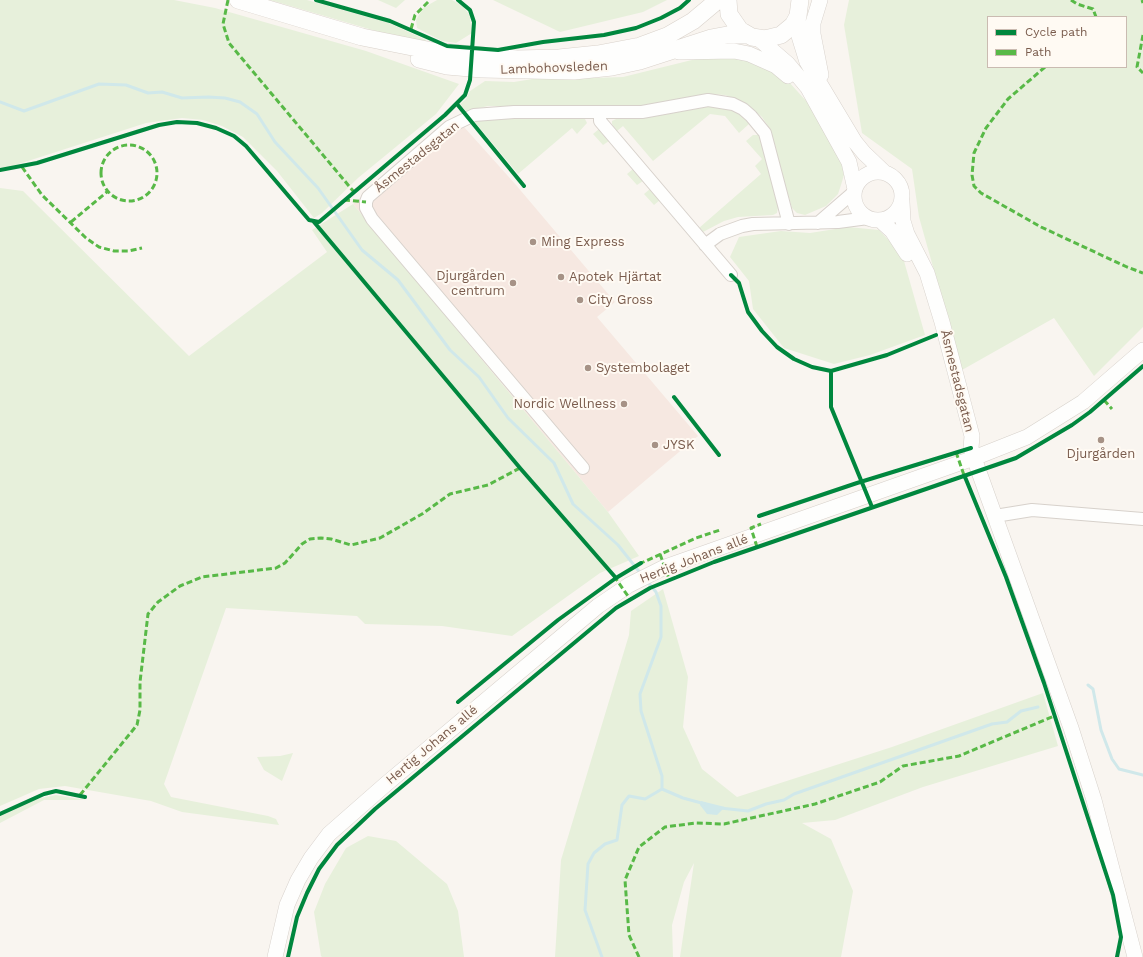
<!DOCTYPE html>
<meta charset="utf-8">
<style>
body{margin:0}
#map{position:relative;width:1143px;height:957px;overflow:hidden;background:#f9f5f0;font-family:"Work Sans",sans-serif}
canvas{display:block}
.legend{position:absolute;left:987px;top:16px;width:140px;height:52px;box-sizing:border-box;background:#fffaf3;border:1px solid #cabbb1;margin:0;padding:5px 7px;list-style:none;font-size:12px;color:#7a5c4d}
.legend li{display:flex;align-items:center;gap:8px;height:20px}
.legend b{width:20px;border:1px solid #cabbb1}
</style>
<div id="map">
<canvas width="1143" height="957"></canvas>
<ul class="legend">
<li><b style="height:5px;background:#00873e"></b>Cycle path</li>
<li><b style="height:5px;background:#58b947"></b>Path</li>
</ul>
</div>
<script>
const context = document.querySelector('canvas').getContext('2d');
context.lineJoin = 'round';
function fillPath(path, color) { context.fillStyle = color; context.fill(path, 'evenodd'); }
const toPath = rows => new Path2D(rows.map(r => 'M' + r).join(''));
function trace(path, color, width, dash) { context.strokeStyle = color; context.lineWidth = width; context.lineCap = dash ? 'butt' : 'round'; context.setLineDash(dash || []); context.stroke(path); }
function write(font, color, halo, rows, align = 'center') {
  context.font = font + ' "Work Sans",sans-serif'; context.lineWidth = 4; context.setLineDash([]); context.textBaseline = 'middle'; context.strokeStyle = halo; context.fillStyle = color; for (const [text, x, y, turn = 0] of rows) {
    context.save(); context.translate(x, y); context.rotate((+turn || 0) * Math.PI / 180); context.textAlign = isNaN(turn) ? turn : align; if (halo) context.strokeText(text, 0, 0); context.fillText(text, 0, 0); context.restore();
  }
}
const commercial = toPath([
 [456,118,516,185,615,302,597,317,698,436,608,512,353,204]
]);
const green = toPath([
 [0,0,174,0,215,8,366,51,459,84,436,114,358,178,322,213,314,218,277,171,243,137,222,126,203,120,182,118,146,123,0,170],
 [270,0,307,0,389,23,426,40,424,44,393,36],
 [378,0,405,0,396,8],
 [437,0,452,0,463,6,470,16,472,33,456,43,442,41,417,28,416,20,423,8],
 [493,0,667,0,643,12,560,32],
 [849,0,1143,0,1143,327,1094,376,1054,318,962,370,919,217,912,169,862,133,844,25],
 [988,17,1126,17,1126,67,988,67],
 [704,57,749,59,788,81,808,103,836,149,842,164,844,175,841,185,838,194,826,206,805,215,797,213,792,208,768,126,762,117,751,108,739,100,725,95,712,94,658,105,634,107,488,106,466,111,460,104,466,99,470,91,485,81,514,82,551,76,591,78,623,77],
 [713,106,724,108,738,113,748,120,749,124,739,133,725,116,710,114,653,161,623,126,617,131,612,124,612,121,616,119,642,118],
 [508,118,585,119,587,123,577,134,572,128,518,174,474,121],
 [599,129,609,141,603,145,593,134],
 [753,135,759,135,761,142,778,207,777,213,773,215,738,217,724,221,703,232,699,228,761,174,755,166,762,159,746,141],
 [633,169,643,181,637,185,627,174],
 [0,188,23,191,189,356,327,252,312,230,353,204,608,512,639,556,600,573,512,636,442,626,365,624,357,616,226,608,164,784,171,797,268,816,276,819,279,825,182,812,151,801,65,786,39,789,0,806],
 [650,189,660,200,654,205,644,194],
 [848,227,879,230,902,254,925,335,870,355,834,364,784,348,753,309,749,281,730,257,739,237,781,231,810,233],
 [663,589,688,677,683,727,702,769,737,797,892,747,1043,693,1058,746,923,787,835,820,802,823,831,839,853,891,841,957,680,957,694,863,684,882,672,925,673,957,555,957,561,860,629,635,631,611],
 [293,753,282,781,264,770,257,757,280,756],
 [56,795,86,800,44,800,0,823,0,815,36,799],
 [368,836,396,841,447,884,458,911,464,957,322,957,321,956,314,912,325,884,346,848]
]);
const water = toPath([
 [701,801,725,807,717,815,707,814,700,805]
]);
const stream = toPath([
 [0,102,24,111,99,84,126,85,148,93,162,92,182,98,208,97,225,98,240,102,257,114,275,142,318,188,362,250,398,280,450,350,479,377,508,418,554,463,573,504,618,545,641,574],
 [1088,685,1093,689,1101,730,1112,759,1119,769,1143,775],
 [662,789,683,798,705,804],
 [720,808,748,811,766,804,784,800,794,794,992,724,1007,722,1021,711,1038,707],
 [602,957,585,910,588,864,594,853,605,844,617,840,622,805,629,796,645,799,662,789,662,776,641,711,640,694,661,637,661,606,656,592,647,581]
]);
const minor = toPath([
 [600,113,600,121,731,275],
 [818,223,855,191],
 [705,245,720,234,742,226,753,224,838,222,868,218],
 [583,468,372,219,366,208,366,202,368,197,449,127,474,115,514,112,642,112,708,100,733,104,743,109,751,116,765,133,789,224],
 [995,516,1032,510,1143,519]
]);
const tertiary = toPath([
 [820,0,813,23,813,34,821,75],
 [798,16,799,36,807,62,855,142,864,153,885,173],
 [759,39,788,64,808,88,849,162,855,189],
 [679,52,734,51,749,54,776,66,788,76],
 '854 196a24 24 0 1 1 48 0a24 24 0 1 1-48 0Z',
 [902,202,903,221,907,234,927,273,942,322,972,436,971,448,974,458,1071,728,1094,800,1135,957],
 [880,220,892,231,907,254],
 [275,957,287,905,298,880,311,858,329,834,386,784,598,606,629,585,665,567,974,458,1027,437,1083,402,1143,350]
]);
const secondary = toPath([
 [238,0,362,37,432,51,517,59,559,58,598,54,640,46,667,36,693,21,718,0],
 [728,0,729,14,740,30,752,37,765,39,781,35,793,25,798,16,800,0],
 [419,59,447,66,482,69,574,71,612,67,640,61,711,38,727,35,746,35]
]);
const quiet = toPath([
 [228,0,223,24,229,43,354,192],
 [1071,0,1077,4,1093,9,1096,17],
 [1142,0,1143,3],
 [411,29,415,15,430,0],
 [1143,35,1137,67,1143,73],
 [1045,67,1008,99,986,128,974,153,972,175,974,186,981,193,1041,227,1127,267,1143,273],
 '101 173a28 28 0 1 1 56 0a28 28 0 1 1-56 0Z',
 [22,167,42,195,86,238,99,247,114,251,128,251,142,248],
 [344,200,366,202],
 [71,222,108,191],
 [1104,400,1112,409],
 [956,452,965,478],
 [757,547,751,528,761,524],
 [660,554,669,579],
 [639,564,696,538,720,530],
 [614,576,630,599],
 [80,795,137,725,140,710,140,682,148,614,158,602,180,586,202,577,276,568,285,563,302,544,310,539,321,538,331,539,351,545,380,538,422,514,450,494,488,485,520,468],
 [639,957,629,935,625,880,639,847,665,827,696,823,724,824,815,804,880,782,903,766,959,756,1054,716]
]);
const cycleway = toPath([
 [316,0,390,21,447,46,498,50,543,42,604,35,636,28,661,18,680,8,689,0],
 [457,104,524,186],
 [0,170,37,163,159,125,177,122,197,123,216,128,234,136,246,146,309,220,319,222,445,115,465,95,470,80,474,22,470,10,458,0],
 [314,222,520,468,616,578],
 [731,275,739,283,748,312,762,331,777,347,794,359,812,367,831,371,887,355,936,335],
 [831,371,831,407,872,507],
 [674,397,719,455],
 [965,477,1006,577,1044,683,1113,895,1121,937,1117,957],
 [759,516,857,483,971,448],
 [458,702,558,620,616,578,641,563],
 [0,814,44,794,56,791,85,797],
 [288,957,297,917,307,893,319,869,337,845,375,809,616,608,650,588,714,562,1016,458,1072,425,1090,412,1143,366]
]);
const markers = [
 [533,242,4,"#a69286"],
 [561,277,4,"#a69286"],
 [513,283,4,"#a69286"],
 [580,300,4,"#a69286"],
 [588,368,4,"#a69286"],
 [624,404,4,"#a69286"],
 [1101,440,4,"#a69286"],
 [655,445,4,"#a69286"]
];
const streetNames = [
 ["Lambohovsleden",554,68,-2],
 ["Åsmestadsgatan",417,157,-39],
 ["Åsmestadsgatan",957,381,76],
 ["Hertig Johans allé",694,559,-21],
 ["Hertig Johans allé",432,745,-40]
];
const poiNames = [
 ["Ming Express",541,242],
 ["Djurgården",505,276,"right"],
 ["centrum",505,291,"right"],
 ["Apotek Hjärtat",569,277],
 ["City Gross",588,300],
 ["Systembolaget",596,368],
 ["Nordic Wellness",616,404,"right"],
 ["JYSK",663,445],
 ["Djurgården",1101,454,"center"]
];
fillPath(commercial, '#f6e8e1');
fillPath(green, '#e7f0db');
fillPath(water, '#d0e8ea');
trace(stream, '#d0e8ea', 3);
trace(minor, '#d7d1cb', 14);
trace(tertiary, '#d7d1cb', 16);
trace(secondary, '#d9d2cb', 18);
trace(minor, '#fefefd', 12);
trace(tertiary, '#fefefd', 15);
trace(secondary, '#fefefd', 17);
trace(quiet, '#58b947', 3, [6, 3]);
trace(cycleway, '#00873e', 4);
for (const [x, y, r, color] of markers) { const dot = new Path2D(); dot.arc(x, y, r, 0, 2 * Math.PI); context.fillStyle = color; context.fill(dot); trace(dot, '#fffaf3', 1.5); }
write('13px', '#7a5c4d', '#fffaf3', streetNames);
write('13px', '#7a5c4d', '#fffaf3', poiNames, 'left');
</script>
